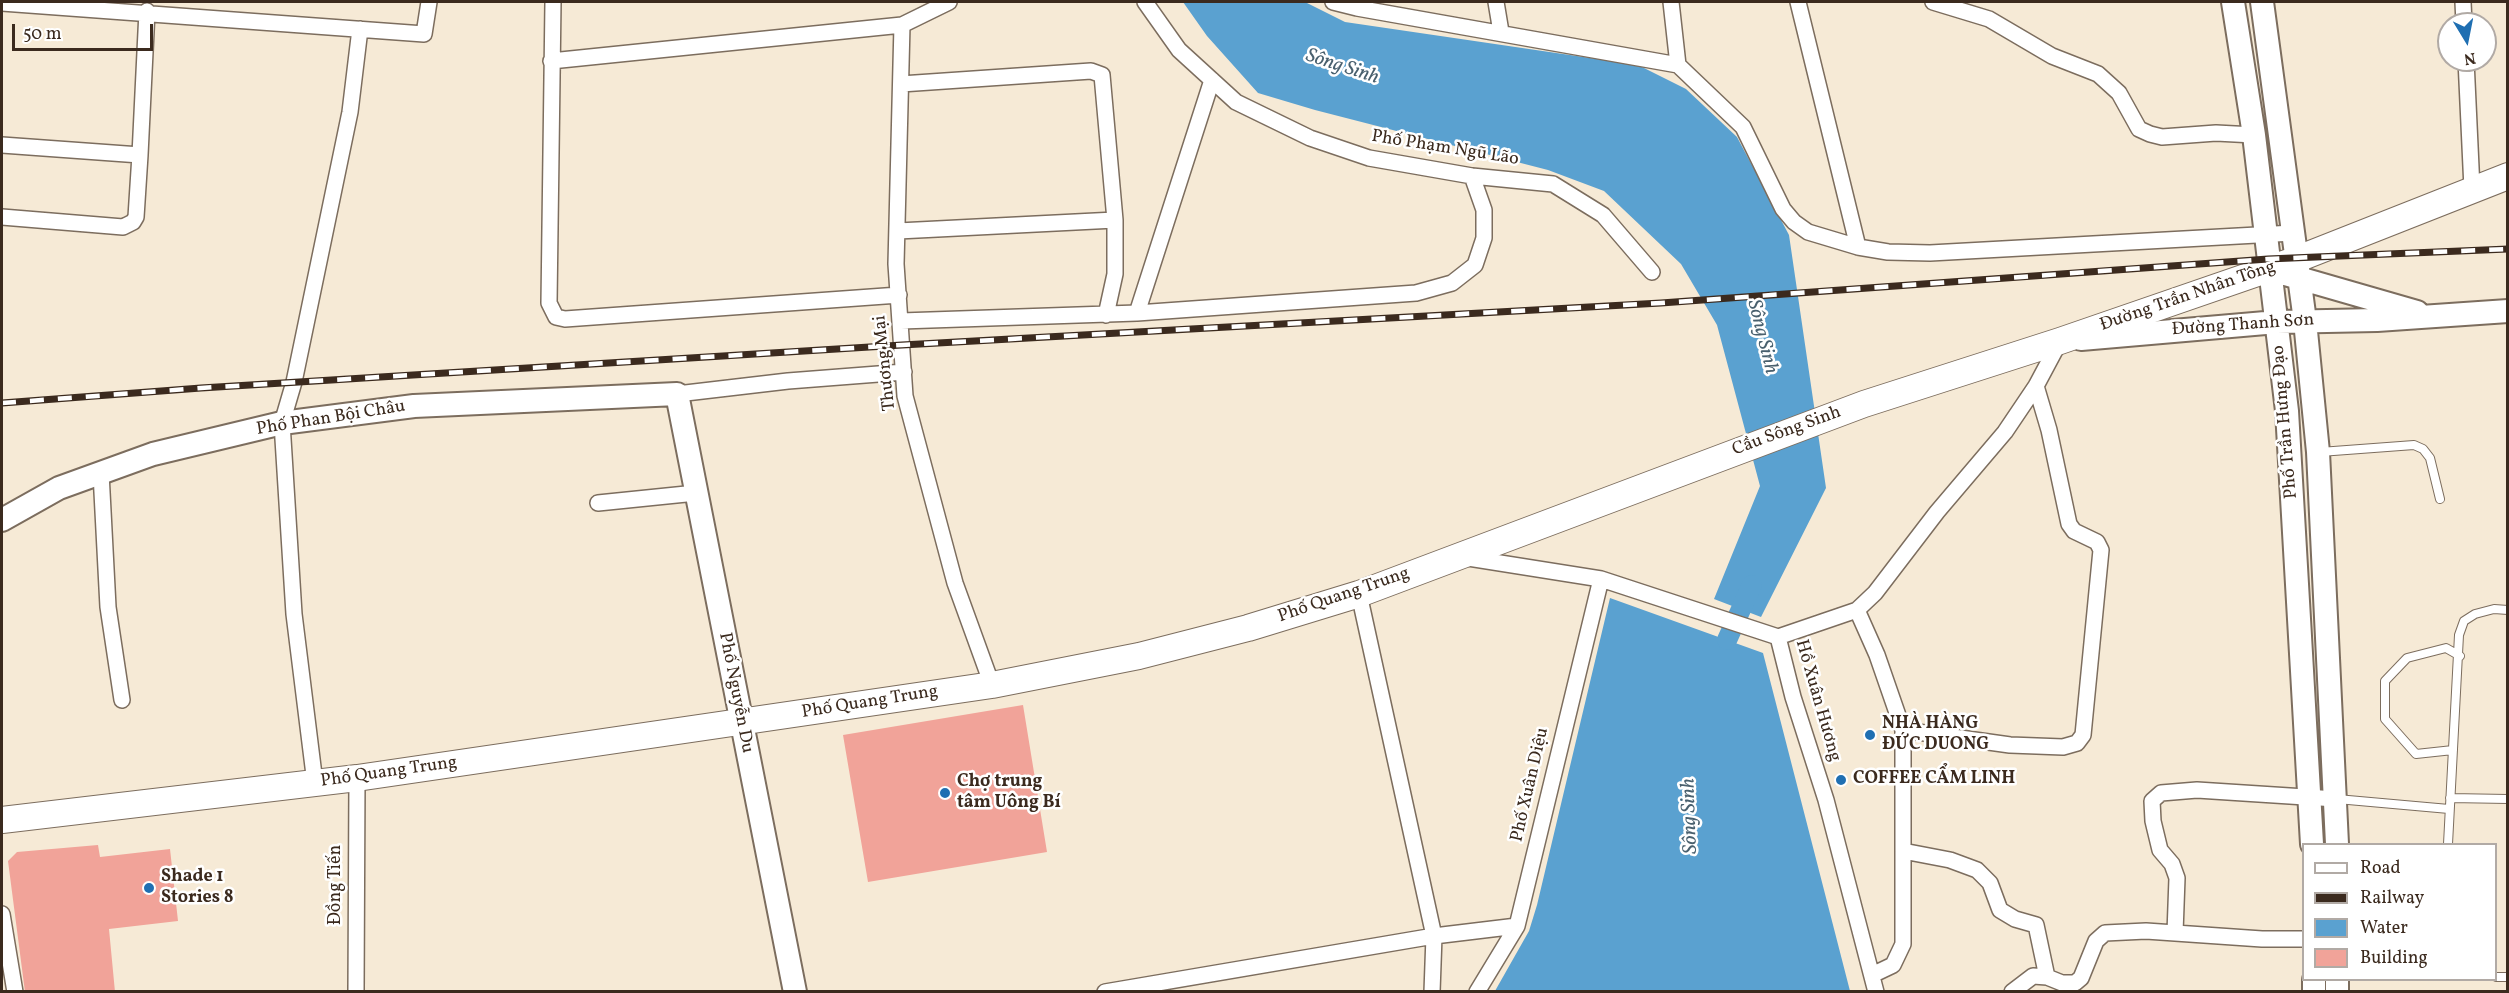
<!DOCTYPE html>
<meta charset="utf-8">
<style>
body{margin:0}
#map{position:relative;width:2509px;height:993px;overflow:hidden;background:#f6ead6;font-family:Vollkorn,serif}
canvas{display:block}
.frame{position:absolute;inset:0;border:3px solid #3b2a1e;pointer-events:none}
.legend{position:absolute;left:2302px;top:843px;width:195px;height:138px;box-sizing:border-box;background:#fff;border:2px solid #b1aaa5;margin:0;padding:8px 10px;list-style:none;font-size:18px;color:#3b2a1e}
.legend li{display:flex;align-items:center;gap:12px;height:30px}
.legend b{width:30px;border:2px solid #b1aaa5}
.north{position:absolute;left:2437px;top:12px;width:60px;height:60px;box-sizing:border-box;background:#fff;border:2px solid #b1aaa5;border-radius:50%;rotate:170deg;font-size:16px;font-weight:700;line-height:24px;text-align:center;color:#3b2a1e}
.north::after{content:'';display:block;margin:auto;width:21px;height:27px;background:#1f6fb2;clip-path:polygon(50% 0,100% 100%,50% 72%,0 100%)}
.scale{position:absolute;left:12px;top:24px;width:141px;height:27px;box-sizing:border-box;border:3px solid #3b2a1e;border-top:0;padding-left:8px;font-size:18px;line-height:21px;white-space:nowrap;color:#3b2a1e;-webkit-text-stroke:4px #fff;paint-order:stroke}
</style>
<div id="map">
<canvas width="2509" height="993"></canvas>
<div class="frame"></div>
<ul class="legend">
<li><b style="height:8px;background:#fff"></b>Road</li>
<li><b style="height:8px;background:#3b2a1e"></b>Railway</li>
<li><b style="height:16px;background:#5aa1d0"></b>Water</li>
<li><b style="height:16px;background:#f1a399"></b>Building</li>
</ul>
<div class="north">N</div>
<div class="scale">50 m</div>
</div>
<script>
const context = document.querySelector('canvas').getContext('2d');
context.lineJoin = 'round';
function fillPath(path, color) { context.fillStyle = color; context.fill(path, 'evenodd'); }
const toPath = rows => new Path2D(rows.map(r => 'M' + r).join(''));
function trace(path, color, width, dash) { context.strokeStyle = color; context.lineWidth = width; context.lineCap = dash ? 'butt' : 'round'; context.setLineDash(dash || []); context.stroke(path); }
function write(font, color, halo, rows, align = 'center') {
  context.font = font + ' Vollkorn,serif'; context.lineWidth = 5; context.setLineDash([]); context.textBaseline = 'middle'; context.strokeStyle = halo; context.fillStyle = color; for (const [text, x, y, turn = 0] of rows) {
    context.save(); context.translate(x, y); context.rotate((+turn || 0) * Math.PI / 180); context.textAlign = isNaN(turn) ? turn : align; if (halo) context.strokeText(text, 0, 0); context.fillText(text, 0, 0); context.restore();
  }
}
const water = toPath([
 [1183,2,1305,2,1345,22,1638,65,1686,89,1737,137,1789,235,1826,488,1761,617,1714,599,1760,486,1717,325,1681,264,1604,191,1548,170,1315,110,1258,93,1207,36],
 [1610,598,1763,653,1850,991,1495,991,1529,931,1537,905]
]);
const canal = toPath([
 [1727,640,1752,585]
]);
const building = toPath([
 [1023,705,1047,852,868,882,843,735],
 [98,845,100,857,170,849,178,921,109,929,115,992,25,992,8,861,17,852]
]);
const lane = toPath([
 [2320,452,2414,445,2423,449,2430,458,2440,499],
 [2453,750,2416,754,2385,719,2385,681,2407,658,2446,648,2460,656],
 [2450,798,2508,799],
 [2337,799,2449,809],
 [2448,844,2459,635,2464,621,2475,614,2494,609,2508,610],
 [2496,977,2508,977]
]);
const street = toPath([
 [553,2,549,303,556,317,565,319,899,295],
 [1145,2,1179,50,1236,102,1310,138,1369,158,1472,176,1553,184,1603,215,1652,272],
 [1333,2,1357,8,1678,65,1743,127,1783,209,1794,222,1808,232,1858,247,1888,252,1930,253,2293,233],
 [1496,2,1501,32],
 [1671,2,1678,65],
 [1798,2,1858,247],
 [1933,2,1989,19,2052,56,2098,74,2119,93,2139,129,2150,134,2162,137,2216,133,2254,135],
 [2463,2,2464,24],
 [2,3,424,34,429,2],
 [902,25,896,264,905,396,955,583,992,685],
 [2466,60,2472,189],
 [551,61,902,25,949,2],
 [901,84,1091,71,1102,75,1115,220,1115,274,1106,315],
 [2,145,140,155],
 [2,217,123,227,133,222,136,217,140,155,147,11],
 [898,231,1115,220],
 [1137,313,1212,80],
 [901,321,1137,313,1416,293,1452,283,1475,265,1484,238,1484,210,1472,176],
 [677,394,788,381,904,372],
 [101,473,108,607,122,700],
 [598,503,696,493],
 [1462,557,1601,579,1778,637],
 [1857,610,1877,655,1903,730,1903,944,1893,965,1872,975],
 [1778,637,1857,610,1875,593,1937,512,2005,432,2036,386,2060,341],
 [1778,637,1793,697,1826,800,1876,992],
 [1903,730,2010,745,2063,747,2077,743,2083,735,2101,550,2097,542,2074,531,2069,524,2049,430,2036,386],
 [315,783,294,614,282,423,294,382,350,112,360,29],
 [1903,851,1950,860,1977,870,1990,883,2000,910,2015,919,2036,925,2047,977],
 [2,914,15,992],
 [2175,933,2177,878,2172,864,2160,850,2153,821,2152,801,2161,793,2197,790,2336,799],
 [356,992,357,778],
 [1105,992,1434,936,1359,594],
 [1432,992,1434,936,1517,926],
 [1477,992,1517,926,1601,579],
 [2012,992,2033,976,2047,977,2062,983,2075,983,2081,978,2096,941,2105,933,2146,931,2262,939,2304,939]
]);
const secondary = toPath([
 [2233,2,2254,135,2287,411,2312,844],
 [2262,2,2305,321,2318,452,2337,844],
 [2285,274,2417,312],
 [2081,339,2277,322,2377,320,2508,311],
 [2,520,59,488,153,454,282,423,414,406,677,394,795,992],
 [2314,992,2314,980],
 [2337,992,2337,980]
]);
const primary = toPath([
 [2,820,357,778,992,685,1139,656,1248,628,1359,594,1864,404,2060,341,2295,260,2508,176]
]);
const rail = toPath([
 [2,403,201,388,902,345,1661,303,2268,259,2508,249]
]);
const markers = [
 [1870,735,6,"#1f6fb2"],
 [1841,780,6,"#1f6fb2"],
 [945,793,6,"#1f6fb2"],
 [149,888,6,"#1f6fb2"]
];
const streetNames = [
 ["Phố Phạm Ngũ Lão",1445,149,9],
 ["Đường Trần Nhân Tông",2188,297,-19],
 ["Đường Thanh Sơn",2243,326,-4],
 ["Thương Mại",886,363,-96],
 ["Phố Phan Bội Châu",331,419,-9],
 ["Phố Trần Hưng Đạo",2286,422,-95],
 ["Cầu Sông Sinh",1787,432,-20],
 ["Phố Quang Trung",1344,596,-19],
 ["Phố Nguyễn Du",735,693,79],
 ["Hồ Xuân Hương",1817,701,74],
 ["Phố Quang Trung",870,703,-9],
 ["Phố Quang Trung",389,773,-8],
 ["Phố Xuân Diệu",1531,785,-77],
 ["Đồng Tiến",337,885,-90]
];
const poiNames = [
 ["NHÀ HÀNG",1882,725],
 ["ĐỨC DUONG",1882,746],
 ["COFFEE CẨM LINH",1853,780],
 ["Chợ trung",957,783],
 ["tâm Uông Bí",957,804],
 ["Shade 1",161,878],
 ["Stories 8",161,899]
];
const waterNames = [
 ["Sông Sinh",1342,68,18],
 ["Sông Sinh",1761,337,76],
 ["Sông Sinh",1691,816,-92]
];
fillPath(water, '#5aa1d0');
trace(canal, '#5aa1d0', 20);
fillPath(building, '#f1a399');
trace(lane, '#7c6d5e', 10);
trace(street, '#7c6d5e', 18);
trace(secondary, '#7c6d5e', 26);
trace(primary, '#7c6d5e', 28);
trace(lane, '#fff', 8);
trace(street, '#fff', 15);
trace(secondary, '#fff', 22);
trace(primary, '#fff', 26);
trace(rail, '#3b2a1e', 7);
trace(rail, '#fff', 4.5, [14]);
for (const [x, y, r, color] of markers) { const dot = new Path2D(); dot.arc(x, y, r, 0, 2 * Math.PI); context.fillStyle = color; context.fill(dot); trace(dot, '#fff', 2); }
write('18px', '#3b2a1e', '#fff', streetNames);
write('bold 18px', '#3b2a1e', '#fff', poiNames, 'left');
write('italic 20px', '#49606e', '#fff', waterNames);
</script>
